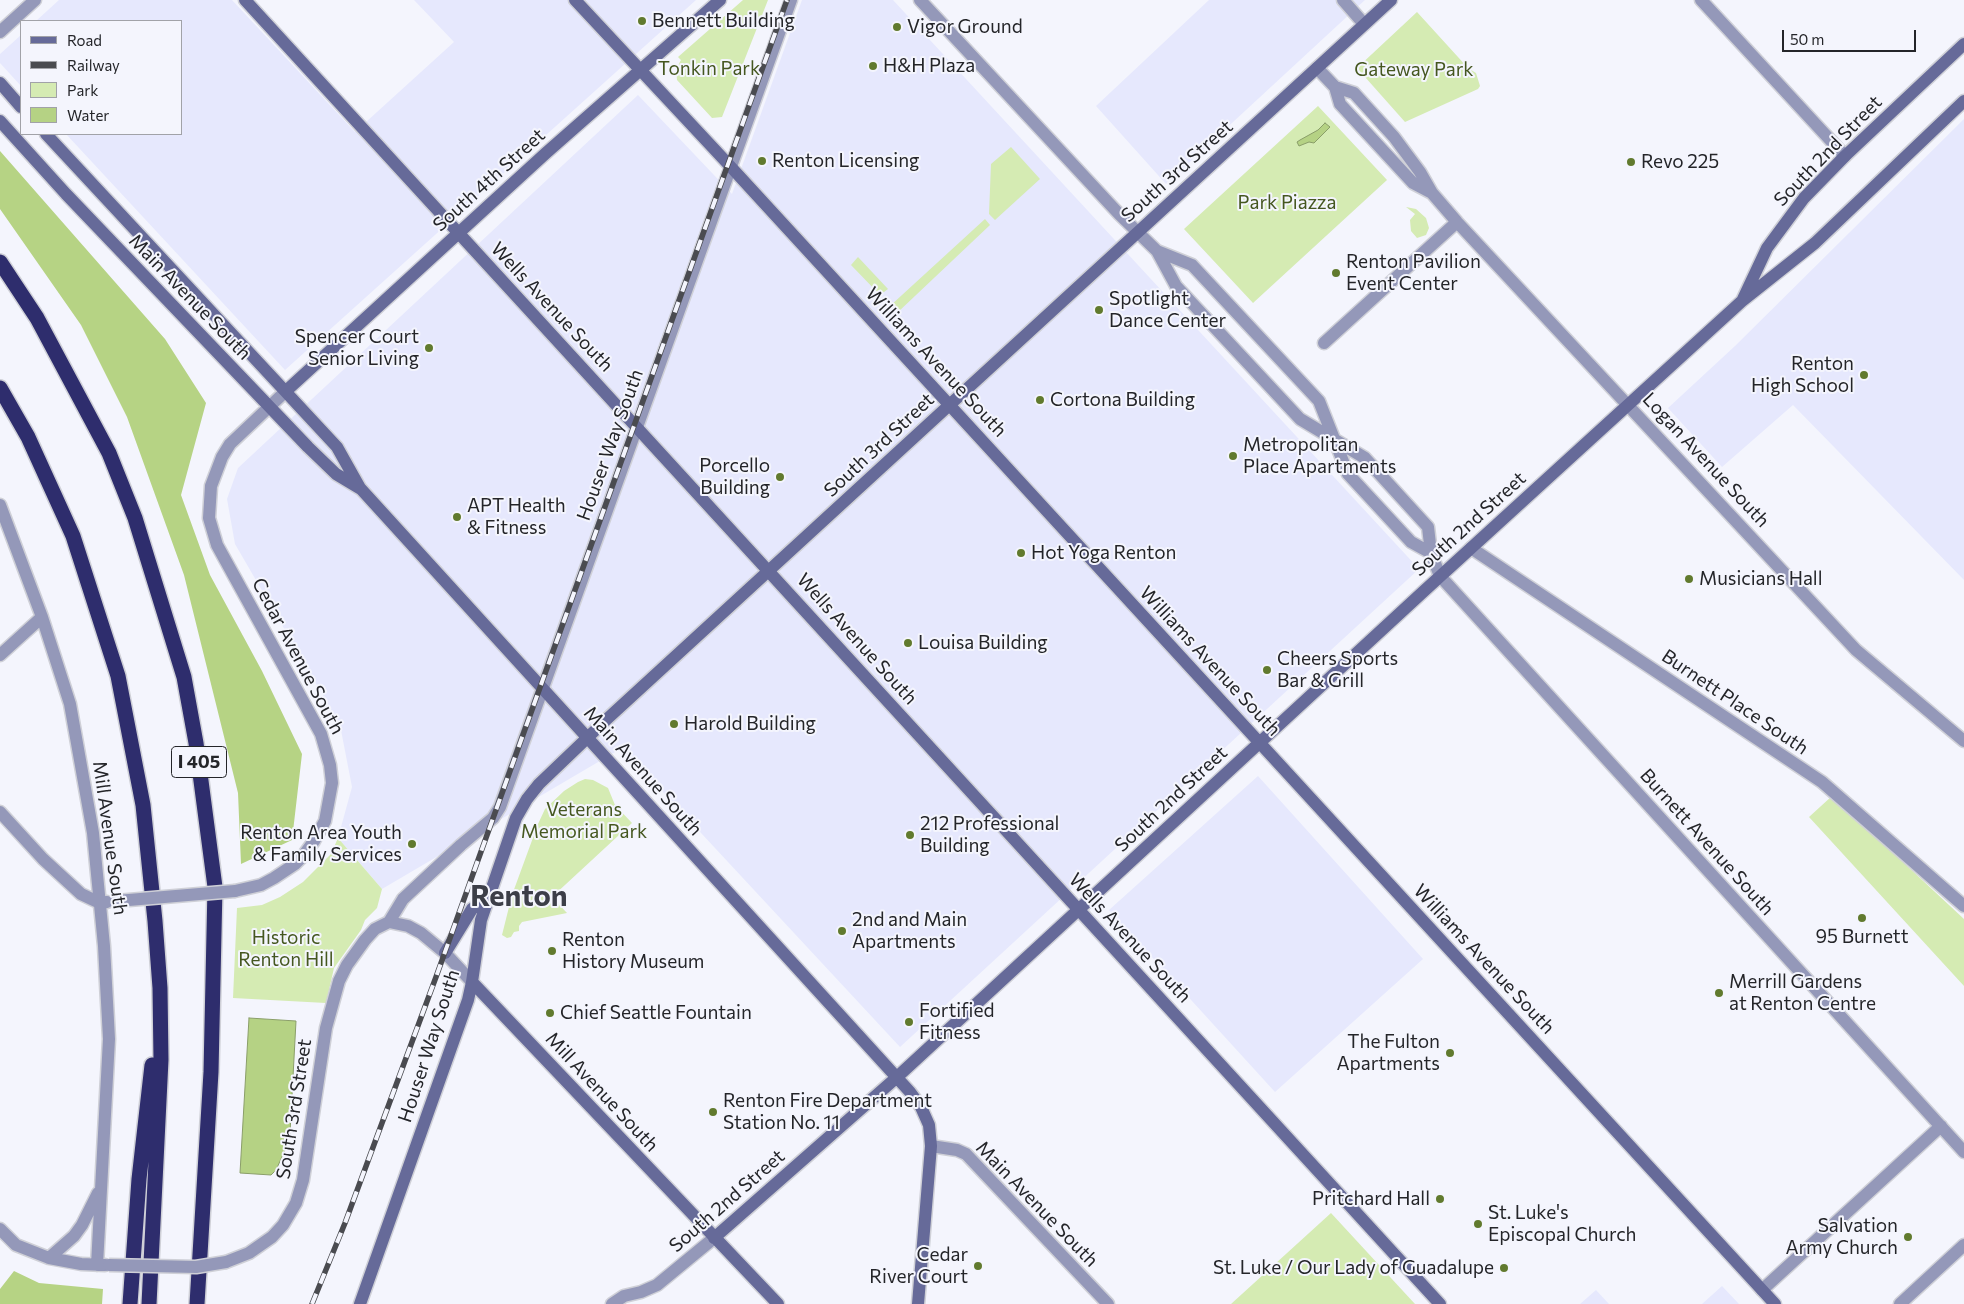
<!DOCTYPE html>
<style>
body{margin:0}
#map{position:relative;width:1964px;height:1304px;overflow:hidden;background:#f4f5fd;font-family:Commissioner,sans-serif}
canvas{display:block}
.legend{position:absolute;left:20px;top:20px;width:162px;height:115px;box-sizing:border-box;background:#f4f5fd;border:1px solid #a1a2a8;margin:0;padding:6px 9px;list-style:none;font-size:15px;color:#242529}
.legend li{display:flex;align-items:center;gap:10px;height:25px}
.legend b{width:25px;border:1px solid #a1a2a8}
.scale{position:absolute;left:1782px;top:30px;width:134px;height:22px;box-sizing:border-box;border:2px solid #242529;border-top:0;padding-left:6px;font-size:15px;line-height:18px;white-space:nowrap;color:#242529;-webkit-text-stroke:4px #f4f5fd;paint-order:stroke}
</style>
<div id="map">
<canvas width="1964" height="1304"></canvas>
<ul class="legend">
<li><b style="height:6px;background:#666a99"></b>Road</li>
<li><b style="height:6px;background:#4a4b50"></b>Railway</li>
<li><b style="height:14px;background:#d5ebb3"></b>Park</li>
<li><b style="height:14px;background:#b5d284"></b>Water</li>
</ul>
<div class="scale">50 m</div>
</div>
<script>
const context = document.querySelector('canvas').getContext('2d');
context.lineJoin = 'round';
function fillPath(path, color) { context.fillStyle = color; context.fill(path, 'evenodd'); }
const toPath = rows => new Path2D(rows.map(r => 'M' + r).join(''));
function trace(path, color, width, dash) { context.strokeStyle = color; context.lineWidth = width; context.lineCap = dash ? 'butt' : 'round'; context.setLineDash(dash || []); context.stroke(path); }
function write(font, color, halo, rows, align = 'center') {
  context.font = font + ' Commissioner,sans-serif'; context.lineWidth = 4; context.setLineDash([]); context.textBaseline = 'middle'; context.strokeStyle = halo; context.fillStyle = color; for (const [text, x, y, turn = 0] of rows) {
    context.save(); context.translate(x, y); context.rotate((+turn || 0) * Math.PI / 180); context.textAlign = isNaN(turn) ? turn : align; if (halo) context.strokeText(text, 0, 0); context.fillText(text, 0, 0); context.restore();
  }
}
const built = toPath([
 [59,0,232,0,355,132,454,42,414,0,696,0,285,370,66,134,181,134,181,21,36,21],
 [802,0,893,0,1419,569,900,1047,622,748,382,889,338,838,352,787,340,725,235,544,227,499,238,468,638,95,732,194],
 [1209,0,1365,0,1166,184,1096,106],
 [21,35,21,86,0,63,0,54],
 [1964,119,1964,580,1793,405,1722,467,1668,408,1735,346],
 [1258,776,1423,959,1275,1092,1109,910],
 [1722,1286,1739,1304,1702,1304],
 [1596,1290,1609,1304,1580,1304]
]);
const green = toPath([
 [743,0,768,0,722,117,712,118,677,80,676,69,681,60,678,57],
 [1417,12,1468,68,1476,73,1480,86,1478,89,1405,122,1357,68],
 [1318,106,1387,180,1253,303,1184,229],
 [1011,147,1040,179,995,220,989,214,991,164],
 [1406,207,1416,209,1426,218,1429,228,1426,235,1417,238,1411,231,1410,220,1415,214],
 [985,219,990,225,897,313,890,306],
 [858,257,888,289,880,295,851,265],
 [585,779,593,780,608,788,615,805,632,823,552,897,567,913,522,922,519,926,519,931,514,932,511,937,507,938,502,935,512,895,538,824,545,809,564,791,578,782],
 [1832,796,1964,919,1964,986,1809,817],
 [338,838,382,889,377,908,365,920,361,930,334,968,326,1003,233,998,237,908,262,905,280,897,303,882,331,854],
 [1331,1213,1415,1304,1231,1304]
]);
const forest = toPath([
 [0,151,165,339,206,403,181,495,210,575,262,671,302,754,292,840,241,864,238,793,184,575,127,417,81,325,0,209],
 [14,1271,39,1283,103,1289,102,1304,0,1304,0,1289]
]);
const water = toPath([
 [1325,123,1330,127,1314,143,1309,142,1299,146,1297,142,1300,140,1318,130,1325,123],
 [249,1018,296,1021,290,1133,286,1148,276,1170,271,1175,240,1173,249,1018]
]);
const street = toPath([
 [920,0,1119,214,1157,251,1176,286,1300,419,1365,458,1428,527,1431,553,1440,576,1964,1152],
 [1343,0,1364,24],
 [1701,0,1845,156],
 [0,32,35,0],
 [1317,68,1335,87,1340,104,1413,183,1432,193],
 [1335,87,1354,93,1394,137,1420,172,1432,193,1457,222,1856,650,1964,741],
 [1157,251,1192,265,1319,401,1348,474,1411,542,1431,553],
 [1324,343,1457,222],
 [0,505,42,617,70,704,93,833,104,946,109,1039,97,1265],
 [1471,548,1822,782,1964,906],
 [0,655,42,617],
 [0,812,43,859,81,894,100,903,107,902],
 [235,891,261,885,274,878,295,864,303,856,314,841,325,821,332,783,330,765,321,734,217,545,209,518,211,486,222,457,230,444,286,391],
 [389,922,403,899,461,845,493,818,500,807,791,0],
 [389,922,408,926,421,933,445,953,472,982],
 [931,1146,957,1150,966,1154,1108,1304],
 [0,1229,16,1245,49,1258,81,1264,105,1265],
 [49,1258,74,1236,82,1225,98,1193],
 [226,1262,249,1253,272,1237,283,1225,296,1203,303,1180,326,1028,339,981,347,965,365,940,375,929,389,922],
 [1762,1290,1941,1126],
 [612,1304,624,1296,641,1292,657,1285,714,1238],
 [1900,1304,1964,1245]
]);
const secondary = toPath([
 [245,0,1440,1304],
 [575,0,730,166,1775,1304],
 [0,83,21,107],
 [0,121,66,194,308,447,336,474,361,489,910,1092,921,1107,929,1125,931,1146,918,1304],
 [46,134,337,447,360,488],
 [1743,299,1767,248,1804,198,1845,156,1964,44],
 [286,391,546,153,720,0],
 [445,953,472,909,489,897],
 [472,982,778,1304],
 [714,1238,896,1078,1424,591,1742,301,1815,243,1964,101],
 [360,1304,468,1000,472,982,481,920,516,818,527,799,539,784,607,719,1391,0]
]);
const highway = toPath([
 [0,262,37,318,109,453,135,518,184,677,196,743,215,887,211,1072,197,1304],
 [0,388,28,437,73,536,118,676,143,805,155,921,160,988,161,1060,149,1304],
 [130,1304,139,1179,152,1065]
]);
const rail = toPath([
 [312,1304,345,1223,436,977,787,0]
]);
const streetBridge = toPath([
 [117,901,235,891],
 [109,1265,196,1267,226,1262]
]);
const markers = [
 [642,21,5,"#617a2e"],
 [897,27,5,"#617a2e"],
 [873,66,5,"#617a2e"],
 [762,161,5,"#617a2e"],
 [1631,162,5,"#617a2e"],
 [1336,273,5,"#617a2e"],
 [1099,310,5,"#617a2e"],
 [429,348,5,"#617a2e"],
 [1864,375,5,"#617a2e"],
 [1040,400,5,"#617a2e"],
 [1233,456,5,"#617a2e"],
 [780,477,5,"#617a2e"],
 [457,517,5,"#617a2e"],
 [1021,553,5,"#617a2e"],
 [1689,579,5,"#617a2e"],
 [908,643,5,"#617a2e"],
 [1267,670,5,"#617a2e"],
 [674,724,5,"#617a2e"],
 [910,835,5,"#617a2e"],
 [412,844,5,"#617a2e"],
 [1862,918,5,"#617a2e"],
 [842,931,5,"#617a2e"],
 [552,951,5,"#617a2e"],
 [1719,993,5,"#617a2e"],
 [550,1013,5,"#617a2e"],
 [909,1022,5,"#617a2e"],
 [1450,1053,5,"#617a2e"],
 [713,1112,5,"#617a2e"],
 [1440,1199,5,"#617a2e"],
 [1478,1224,5,"#617a2e"],
 [1908,1237,5,"#617a2e"],
 [978,1266,5,"#617a2e"],
 [1504,1268,5,"#617a2e"]
];
const shields = [
 [199,762,55]
];
const shieldNames = [
 ["I 405",199,762]
];
const poiNames = [
 ["Bennett Building",652,21],
 ["Vigor Ground",907,27],
 ["H&H Plaza",883,66],
 ["Renton Licensing",772,161],
 ["Revo 225",1641,162],
 ["Renton Pavilion",1346,262],
 ["Event Center",1346,284],
 ["Spotlight",1109,299],
 ["Dance Center",1109,321],
 ["Spencer Court",419,337,"right"],
 ["Senior Living",419,359,"right"],
 ["Renton",1854,364,"right"],
 ["High School",1854,386,"right"],
 ["Cortona Building",1050,400],
 ["Metropolitan",1243,445],
 ["Place Apartments",1243,467],
 ["Porcello",770,466,"right"],
 ["Building",770,488,"right"],
 ["APT Health",467,506],
 ["& Fitness",467,528],
 ["Hot Yoga Renton",1031,553],
 ["Musicians Hall",1699,579],
 ["Louisa Building",918,643],
 ["Cheers Sports",1277,659],
 ["Bar & Grill",1277,681],
 ["Harold Building",684,724],
 ["212 Professional",920,824],
 ["Building",920,846],
 ["Renton Area Youth",402,833,"right"],
 ["& Family Services",402,855,"right"],
 ["2nd and Main",852,920],
 ["Apartments",852,942],
 ["95 Burnett",1862,937,"center"],
 ["Renton",562,940],
 ["History Museum",562,962],
 ["Merrill Gardens",1729,982],
 ["at Renton Centre",1729,1004],
 ["Fortified",919,1011],
 ["Fitness",919,1033],
 ["Chief Seattle Fountain",560,1013],
 ["The Fulton",1440,1042,"right"],
 ["Apartments",1440,1064,"right"],
 ["Renton Fire Department",723,1101],
 ["Station No. 11",723,1123],
 ["Pritchard Hall",1430,1199,"right"],
 ["St. Luke's",1488,1213],
 ["Episcopal Church",1488,1235],
 ["Salvation",1898,1226,"right"],
 ["Army Church",1898,1248,"right"],
 ["Cedar",968,1255,"right"],
 ["River Court",968,1277,"right"],
 ["St. Luke / Our Lady of Guadalupe",1494,1268,"right"]
];
const parkNames = [
 ["Tonkin Park",709,69],
 ["Gateway Park",1414,70],
 ["Park Piazza",1287,203],
 ["Veterans",584,810],
 ["Memorial Park",584,832],
 ["Historic",286,938],
 ["Renton Hill",286,960]
];
const streetNames = [
 ["South 2nd Street",1828,151,-46],
 ["South 3rd Street",1177,171,-42],
 ["South 4th Street",489,180,-42],
 ["Main Avenue South",190,297,46],
 ["Wells Avenue South",552,307,47],
 ["Williams Avenue South",936,362,47],
 ["Houser Way South",610,445,-70],
 ["South 3rd Street",879,445,-43],
 ["Logan Avenue South",1706,460,47],
 ["South 2nd Street",1469,524,-42],
 ["Wells Avenue South",857,639,48],
 ["Cedar Avenue South",298,656,62],
 ["Williams Avenue South",1210,661,47],
 ["Burnett Place South",1735,702,34],
 ["Main Avenue South",643,771,48],
 ["South 2nd Street",1171,799,-43],
 ["Mill Avenue South",110,838,82],
 ["Burnett Avenue South",1707,842,48],
 ["Wells Avenue South",1130,938,47],
 ["Williams Avenue South",1484,959,47],
 ["Houser Way South",429,1046,-72],
 ["Mill Avenue South",602,1092,47],
 ["South 3rd Street",294,1109,-81],
 ["South 2nd Street",727,1201,-41],
 ["Main Avenue South",1037,1204,46]
];
const townNames = [
 ["Renton",519,896]
];
fillPath(built, '#e6e8fd');
fillPath(green, '#d5ebb3');
fillPath(forest, '#b6d384');
fillPath(water, '#b5d284');
trace(water, '#8a9e69', 1);
trace(street, '#cfd0d7', 15);
trace(secondary, '#cfd0d7', 15);
trace(highway, '#cfd0d7', 18);
trace(street, '#9498b9', 12);
trace(secondary, '#666a99', 12);
trace(highway, '#2e2d6d', 15);
trace(rail, '#4a4b50', 5.5);
trace(rail, '#f4f5fd', 4, [11]);
trace(streetBridge, '#cfd0d7', 15, []);
trace(streetBridge, '#9498b9', 12);
for (const [x, y, r, color] of markers) { const dot = new Path2D(); dot.arc(x, y, r, 0, 2 * Math.PI); context.fillStyle = color; context.fill(dot); trace(dot, '#f4f5fd', 2); }
for (const [x, y, w] of shields) { const box = new Path2D(); box.roundRect(x - w / 2, y - 15.5, w, 31, 4); context.fillStyle = '#f4f5fd'; context.fill(box); trace(box, '#242529', 1); }
write('bold 18px', '#242529', null, shieldNames);
write('19px', '#242529', '#f4f5fd', poiNames, 'left');
write('19px', '#455720', '#f4f5fd', parkNames);
write('19px', '#242529', '#f4f5fd', streetNames);
write('bold 29px', '#3c3e48', '#f4f5fd', townNames);
</script>
